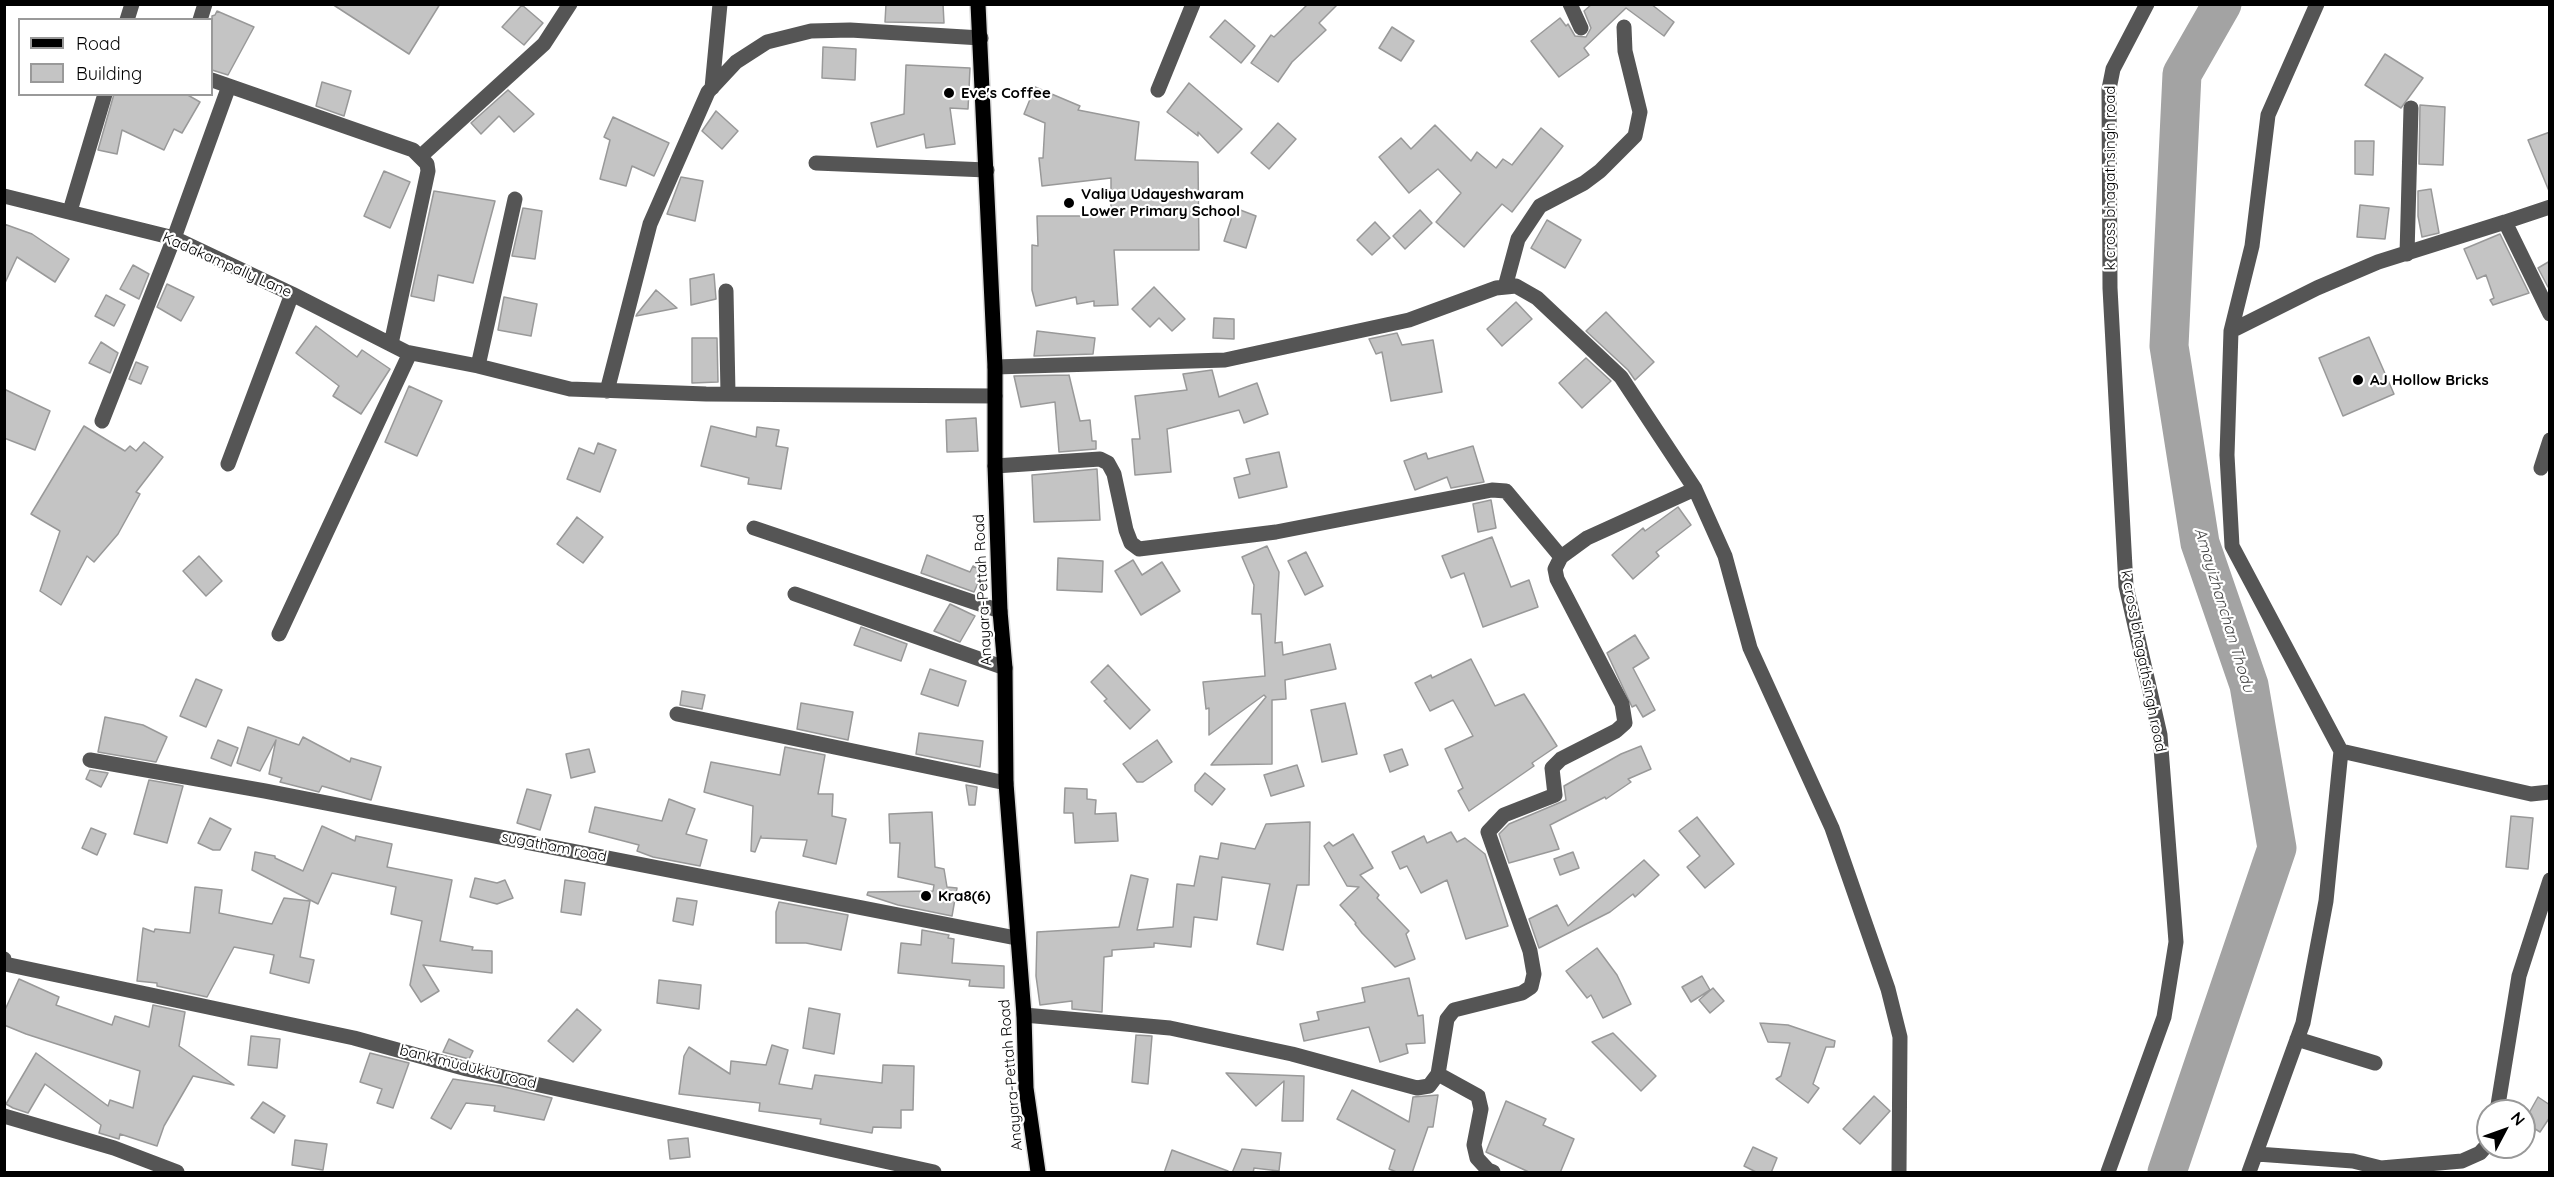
<!DOCTYPE html>
<style>
body{margin:0}
#map{position:relative;width:2554px;height:1177px;overflow:hidden;background:#fff;font-family:Quicksand,sans-serif}
canvas{display:block}
.frame{position:absolute;inset:0;border:6px solid #000;pointer-events:none}
.legend{position:absolute;left:18px;top:18px;width:195px;height:78px;box-sizing:border-box;background:#fff;border:2px solid #999;margin:0;padding:8px 10px;list-style:none;font-size:18px;color:#000}
.legend li{display:flex;align-items:center;gap:12px;height:30px}
.legend b{width:30px;border:2px solid #999}
.north{position:absolute;left:2476px;top:1099px;width:60px;height:60px;box-sizing:border-box;background:#fff;border:2px solid #999;border-radius:50%;rotate:49deg;font-size:16px;font-weight:700;line-height:24px;text-align:center;color:#000}
.north::after{content:'';display:block;margin:auto;width:21px;height:27px;background:#000;clip-path:polygon(50% 0,100% 100%,50% 72%,0 100%)}
</style>
<div id="map">
<canvas width="2554" height="1177"></canvas>
<div class="frame"></div>
<ul class="legend">
<li><b style="height:8px;background:#000"></b>Road</li>
<li><b style="height:16px;background:#c4c4c4"></b>Building</li>
</ul>
<div class="north">N</div>
</div>
<script>
const context = document.querySelector('canvas').getContext('2d');
context.lineJoin = 'round';
const toPath = rows => new Path2D(rows.map(r => 'M' + r).join(''));
function trace(path, color, width, dash) { context.strokeStyle = color; context.lineWidth = width; context.lineCap = dash ? 'butt' : 'round'; context.setLineDash(dash || []); context.stroke(path); }
function fillPath(path, color) { context.fillStyle = color; context.fill(path, 'evenodd'); }
function write(font, color, halo, rows, align = 'center') {
  context.font = font + ' Quicksand,sans-serif'; context.lineWidth = 4.5; context.setLineDash([]); context.textBaseline = 'middle'; context.strokeStyle = halo; context.fillStyle = color; for (const [text, x, y, turn = 0] of rows) {
    context.save(); context.translate(x, y); context.rotate((+turn || 0) * Math.PI / 180); context.textAlign = isNaN(turn) ? turn : align; if (halo) context.strokeText(text, 0, 0); context.fillText(text, 0, 0); context.restore();
  }
}
const river = toPath([
 [2167,1172,2277,848,2249,685,2200,543,2169,346,2182,74,2222,4]
]);
const building = toPath([
 [332,4,440,4,409,54,332,4],
 [886,4,943,4,944,23,885,22,886,4],
 [1308,4,1338,4,1319,23,1326,30,1292,62,1278,82,1251,63,1271,35,1274,37,1308,4],
 [1592,4,1651,4,1674,22,1664,36,1626,8,1584,48,1589,55,1559,77,1531,41,1560,18,1566,26,1568,24,1575,36,1586,37,1591,28,1584,11,1592,4],
 [522,5,543,23,524,45,502,27,522,5],
 [217,11,254,27,228,75,212,70,212,16,215,15,217,11],
 [1225,20,1255,46,1241,63,1210,37,1225,20],
 [1392,27,1414,41,1401,61,1379,48,1392,27],
 [823,47,856,49,855,80,822,78,823,47],
 [2385,54,2423,78,2401,108,2365,85,2385,54],
 [906,65,970,68,968,109,950,108,955,144,926,148,924,134,877,147,871,123,904,114,906,65],
 [322,82,351,91,344,116,316,106,322,82],
 [1189,83,1242,129,1218,153,1198,132,1198,136,1167,112,1189,83],
 [1035,87,1080,106,1078,110,1139,122,1135,160,1198,162,1199,250,1114,250,1118,305,1094,306,1094,301,1077,304,1076,297,1036,306,1032,290,1032,245,1038,246,1037,216,1111,216,1111,178,1042,186,1039,158,1043,158,1045,123,1024,114,1035,87],
 [508,90,534,114,514,132,499,116,481,134,471,123,508,90],
 [114,94,186,94,200,102,182,133,174,129,164,150,122,130,117,154,98,150,114,94],
 [2420,105,2445,107,2443,165,2419,164,2420,105],
 [716,111,738,131,722,149,702,131,716,111],
 [613,117,669,143,654,176,632,166,626,186,600,179,610,140,604,137,613,117],
 [1278,123,1296,139,1269,169,1251,153,1278,123],
 [1435,125,1471,161,1477,152,1496,168,1503,159,1512,165,1541,128,1563,146,1512,212,1502,204,1464,247,1436,222,1461,193,1438,169,1409,193,1379,157,1401,138,1411,149,1435,125],
 [2550,132,2550,191,2549,191,2528,140,2550,132],
 [2355,141,2374,141,2373,175,2355,174,2355,141],
 [384,171,410,182,390,228,364,216,384,171],
 [681,177,703,181,695,221,667,214,681,177],
 [2431,189,2439,233,2422,237,2418,216,2418,191,2431,189],
 [434,191,495,201,473,283,438,275,434,301,411,296,434,191],
 [2360,205,2389,208,2385,239,2357,237,2360,205],
 [523,208,542,211,535,259,512,256,523,208],
 [1235,208,1256,216,1246,248,1224,241,1235,208],
 [1420,210,1432,223,1405,249,1393,236,1420,210],
 [1547,220,1581,240,1565,268,1531,248,1547,220],
 [1375,222,1390,238,1372,255,1357,240,1375,222],
 [4,224,32,234,69,259,55,282,17,257,4,285,4,224],
 [2500,234,2529,293,2493,305,2490,300,2494,298,2486,275,2477,279,2464,249,2500,234],
 [2550,261,2550,286,2548,287,2538,268,2550,261],
 [133,265,149,274,139,299,120,289,133,265],
 [714,274,716,299,691,305,690,279,714,274],
 [167,284,194,297,181,321,157,307,167,284],
 [1154,287,1185,319,1172,331,1159,318,1150,327,1132,309,1154,287],
 [656,290,677,308,636,316,637,314,656,290],
 [106,295,125,305,114,326,95,316,106,295],
 [504,297,537,304,531,336,498,330,504,297],
 [1516,302,1532,319,1502,346,1487,329,1516,302],
 [1606,312,1654,362,1635,380,1628,370,1586,331,1606,312],
 [1214,318,1234,319,1234,339,1213,338,1214,318],
 [316,326,357,357,362,350,390,369,361,414,333,396,339,386,296,353,316,326],
 [1037,331,1095,338,1093,354,1034,356,1037,331],
 [1397,333,1402,345,1433,340,1442,392,1391,401,1382,352,1376,354,1369,339,1397,333],
 [2369,337,2394,394,2343,416,2319,358,2369,337],
 [692,338,717,338,718,382,692,383,692,338],
 [101,342,118,353,110,373,89,363,101,342],
 [1586,358,1611,381,1582,408,1559,383,1586,358],
 [136,362,148,367,141,384,129,379,136,362],
 [1212,370,1219,397,1257,383,1268,414,1244,423,1239,410,1167,429,1171,472,1135,475,1132,439,1140,439,1135,396,1187,390,1183,374,1212,370],
 [1069,375,1080,421,1090,420,1092,441,1096,441,1096,449,1059,452,1055,402,1021,407,1014,376,1069,375],
 [409,386,442,401,417,456,385,442,409,386],
 [4,389,50,411,35,450,4,438,4,389],
 [976,418,978,451,947,452,946,420,976,418],
 [84,426,125,451,130,446,136,451,144,442,163,457,136,492,140,494,118,534,94,562,87,556,61,605,40,591,60,531,31,514,84,426],
 [711,426,756,437,757,427,779,430,776,446,788,448,781,489,748,484,749,478,701,466,711,426],
 [598,443,616,450,600,492,567,479,579,448,594,454,598,443],
 [1473,446,1484,482,1451,488,1447,477,1415,490,1404,461,1426,453,1428,459,1473,446],
 [1279,452,1287,487,1239,498,1234,478,1250,474,1246,459,1279,452],
 [1097,469,1100,520,1034,522,1032,475,1097,469],
 [1491,500,1496,528,1478,532,1473,504,1491,500],
 [1678,507,1691,525,1656,552,1659,556,1633,579,1612,555,1643,528,1645,531,1678,507],
 [577,517,603,537,583,563,557,544,577,517],
 [1492,537,1511,587,1529,580,1538,607,1483,627,1464,573,1451,578,1442,556,1492,537],
 [1267,546,1279,572,1275,643,1282,642,1283,655,1330,644,1336,669,1285,680,1286,699,1272,700,1272,764,1211,765,1266,697,1264,695,1209,735,1209,708,1206,709,1203,682,1265,676,1261,614,1252,614,1254,585,1242,557,1267,546],
 [1306,552,1323,586,1305,595,1288,561,1306,552],
 [927,555,970,572,973,566,983,572,974,592,921,573,927,555],
 [199,556,222,581,206,596,183,571,199,556],
 [1058,558,1103,561,1102,592,1057,590,1058,558],
 [1133,560,1142,575,1162,562,1180,591,1141,615,1115,571,1133,560],
 [950,604,975,616,960,642,934,631,950,604],
 [861,627,907,644,901,661,854,645,861,627],
 [1635,635,1649,658,1633,668,1655,710,1643,717,1636,705,1632,707,1607,653,1635,635],
 [1471,659,1495,706,1524,694,1557,746,1532,763,1534,766,1469,811,1458,791,1463,788,1445,749,1473,736,1453,700,1430,711,1415,683,1431,675,1432,678,1471,659],
 [1108,665,1150,710,1130,729,1104,701,1107,699,1091,682,1108,665],
 [930,669,966,681,958,706,921,694,930,669],
 [196,679,222,690,206,727,180,716,196,679],
 [682,691,705,695,702,709,680,705,682,691],
 [801,703,853,712,848,740,797,729,801,703],
 [1345,703,1357,754,1322,762,1311,710,1345,703],
 [105,717,143,725,167,737,156,762,98,752,105,717],
 [248,727,299,745,303,737,350,762,351,758,381,767,371,800,322,786,319,792,280,782,282,778,269,774,276,740,260,771,237,763,248,727],
 [919,733,983,741,980,767,916,754,919,733],
 [218,740,238,748,231,766,211,758,218,740],
 [1157,740,1172,762,1143,782,1137,782,1123,764,1157,740],
 [1641,746,1651,769,1628,779,1631,782,1606,799,1605,797,1550,825,1559,849,1509,863,1499,834,1509,824,1566,800,1564,786,1621,754,1641,746],
 [785,747,825,755,818,794,833,794,832,816,846,819,836,864,803,856,807,840,761,838,761,836,755,852,751,851,753,806,704,792,711,762,780,775,785,747],
 [589,749,595,772,571,778,566,754,589,749],
 [1402,749,1408,765,1390,772,1384,755,1402,749],
 [1297,765,1304,786,1271,796,1264,775,1297,765],
 [90,770,108,773,101,787,86,779,90,770],
 [1205,773,1225,789,1212,805,1195,791,1195,785,1205,773],
 [149,780,183,786,167,843,134,834,149,780],
 [966,785,977,787,975,805,969,805,966,785],
 [1065,788,1087,789,1087,799,1096,800,1095,814,1116,813,1118,841,1075,843,1073,813,1064,813,1065,788],
 [527,789,551,795,540,830,517,823,527,789],
 [669,799,695,809,686,834,707,840,700,866,653,857,637,851,639,845,589,832,595,807,662,821,669,799],
 [932,812,935,867,944,869,947,887,957,888,952,916,898,905,867,895,868,892,933,891,934,885,898,877,900,843,890,843,889,814,932,812],
 [2511,816,2533,818,2528,869,2506,867,2511,816],
 [1697,817,1734,864,1705,888,1687,867,1700,856,1679,831,1697,817],
 [210,818,231,829,220,850,213,850,198,843,210,818],
 [1310,822,1309,885,1297,885,1283,950,1257,944,1270,884,1222,877,1217,920,1194,917,1191,947,1154,943,1154,947,1112,950,1112,956,1104,957,1102,1012,1072,1009,1072,1001,1040,1005,1036,976,1037,932,1119,927,1131,875,1148,879,1137,930,1173,927,1177,884,1194,886,1200,856,1218,859,1221,843,1255,849,1266,824,1310,822],
 [322,826,355,841,356,836,392,844,387,867,452,880,440,941,473,947,472,950,492,951,492,973,423,965,439,991,421,1002,410,985,422,921,391,914,396,887,332,873,318,904,252,870,255,852,275,856,275,858,303,871,322,826],
 [91,828,106,834,97,855,82,848,91,828],
 [1451,832,1457,842,1465,838,1485,854,1508,926,1466,939,1447,880,1421,893,1407,866,1400,869,1392,852,1424,836,1427,843,1451,832],
 [1353,834,1373,868,1360,875,1379,895,1377,898,1409,931,1406,934,1415,959,1395,967,1362,933,1355,924,1356,923,1340,905,1359,887,1347,886,1324,846,1329,842,1333,846,1353,834],
 [1573,852,1579,868,1560,875,1554,859,1573,852],
 [1644,860,1659,875,1635,897,1633,894,1610,912,1539,948,1529,919,1557,905,1568,926,1644,860],
 [475,878,497,883,505,880,513,898,497,904,470,897,475,878],
 [565,880,585,883,581,915,561,912,565,880],
 [195,887,222,890,219,913,272,924,284,898,310,901,300,957,314,960,309,983,270,973,274,955,234,947,207,997,157,986,157,983,137,981,143,928,154,932,155,929,190,933,195,887],
 [677,898,697,901,693,925,673,921,677,898],
 [779,902,848,915,841,950,806,943,776,943,776,912,779,902],
 [922,930,949,935,948,938,954,939,952,963,1004,966,1004,988,969,986,970,980,898,973,901,943,921,945,922,930],
 [1597,948,1617,975,1631,1004,1603,1018,1591,995,1587,998,1566,971,1597,948],
 [1702,976,1710,990,1691,1002,1682,987,1702,976],
 [1409,978,1418,1016,1423,1015,1425,1043,1406,1044,1408,1053,1380,1062,1369,1027,1304,1041,1300,1024,1319,1020,1317,1012,1365,1002,1362,988,1409,978],
 [19,979,59,997,56,1005,112,1025,115,1016,149,1027,153,1005,185,1012,179,1046,234,1085,193,1076,164,1126,157,1146,120,1134,119,1139,99,1133,101,1125,45,1084,28,1113,13,1108,6,1104,36,1053,108,1106,110,1100,133,1108,140,1071,26,1034,4,1025,4,1012,19,979],
 [659,980,701,985,699,1009,657,1003,659,980],
 [1713,988,1724,1001,1710,1013,1699,1000,1713,988],
 [809,1008,840,1014,834,1054,803,1048,809,1008],
 [577,1009,601,1030,573,1062,548,1041,577,1009],
 [1760,1023,1788,1025,1835,1041,1834,1047,1826,1047,1813,1084,1819,1088,1808,1103,1776,1079,1781,1076,1790,1043,1768,1042,1760,1023],
 [1613,1033,1656,1076,1641,1091,1592,1042,1613,1033],
 [1136,1035,1152,1036,1148,1084,1132,1082,1136,1035],
 [251,1036,280,1039,277,1068,248,1065,251,1036],
 [449,1039,473,1051,469,1059,443,1052,449,1039],
 [772,1045,788,1050,779,1084,812,1089,815,1075,882,1083,883,1065,914,1066,913,1110,901,1110,901,1128,873,1127,872,1133,820,1124,821,1119,759,1111,760,1103,679,1094,684,1056,689,1047,730,1074,731,1061,766,1065,772,1045],
 [370,1053,409,1063,393,1108,377,1103,382,1089,360,1082,370,1053],
 [1226,1073,1304,1076,1303,1121,1282,1121,1284,1081,1256,1106,1226,1073],
 [453,1079,500,1086,552,1098,544,1120,494,1111,495,1106,466,1103,451,1129,431,1118,453,1079],
 [1352,1090,1409,1122,1413,1097,1438,1095,1433,1127,1428,1127,1412,1173,1399,1173,1389,1169,1395,1150,1337,1119,1352,1090],
 [1874,1096,1890,1111,1860,1144,1843,1129,1874,1096],
 [2538,1097,2550,1105,2550,1117,2540,1132,2524,1122,2538,1097],
 [1506,1101,1546,1119,1543,1125,1574,1139,1560,1173,1531,1173,1486,1152,1506,1101],
 [263,1102,285,1116,274,1133,251,1118,263,1102],
 [688,1138,690,1157,670,1159,668,1140,688,1138],
 [295,1140,327,1144,323,1170,292,1165,295,1140],
 [1753,1147,1777,1158,1771,1173,1758,1173,1744,1166,1753,1147],
 [1242,1149,1281,1153,1279,1171,1254,1168,1253,1173,1232,1173,1242,1149],
 [1172,1150,1228,1171,1227,1173,1164,1173,1172,1150]
]);
const minor = toPath([
 [1570,4,1581,28],
 [127,20,132,4],
 [200,20,205,4],
 [212,80,413,150,427,164,428,171,391,344],
 [712,88,720,4],
 [1158,90,1193,4],
 [421,156,544,44,570,4],
 [816,163,987,170],
 [4,196,174,238,292,294,406,352,478,366,570,389,706,394,995,396],
 [70,211,105,94],
 [2505,222,2550,207],
 [2407,254,2411,108],
 [1505,287,1518,239,1540,206,1584,183,1600,171,1635,136,1640,112,1625,51,1624,27],
 [726,291,728,394],
 [2231,331,2317,288,2378,262,2505,222,2550,314],
 [478,366,515,199],
 [995,367,1225,360,1409,320,1496,288,1516,286,1537,298,1621,377,1695,489,1725,556,1750,648,1832,828,1888,989,1900,1037,1899,1172],
 [607,391,650,224,708,92,736,62,767,42,811,31,850,30,981,38],
 [102,421,174,238,229,86],
 [228,464,292,294],
 [995,466,1100,459,1108,463,1114,474,1126,530,1131,543,1139,549,1276,532,1492,490,1506,491,1561,557],
 [2541,468,2550,440],
 [754,528,1000,611],
 [795,594,1005,668],
 [279,634,410,353],
 [677,714,1006,783],
 [2341,751,2531,794,2550,792],
 [90,760,265,791,1016,938],
 [4,959,5,964,354,1038,467,1069,934,1172],
 [1024,1015,1170,1028,1292,1054,1417,1088,1429,1086,1438,1074,1447,1019,1454,1010,1522,993,1531,987,1534,974,1530,951,1488,832,1504,815,1555,795,1552,768,1561,759,1616,731,1625,723,1622,704,1557,579,1555,569,1561,557,1587,538,1695,489],
 [2297,1039,2375,1063],
 [1438,1074,1478,1096,1481,1109,1474,1145,1477,1158,1488,1170,1493,1172],
 [2497,1111,2519,976,2550,880],
 [4,1116,114,1148,177,1172],
 [2257,1154,2353,1161,2381,1168,2386,1172],
 [2381,1168,2462,1161,2480,1153,2488,1144],
 [2108,1172,2164,1017,2176,942,2160,735,2126,586,2110,288,2109,89,2113,69,2147,4],
 [2249,1172,2303,1023,2326,901,2341,751,2232,546,2227,455,2231,331,2252,246,2268,115,2317,4]
]);
const major = toPath([
 [978,4,995,367,995,466,1000,611,1005,668,1006,783,1024,1015,1026,1088,1038,1172]
]);
const markers = [
 [949,93,6,"#000"],
 [1069,203,6,"#000"],
 [2358,380,6,"#000"],
 [926,896,6,"#000"]
];
const poiNames = [
 ["Eve's Coffee",961,93],
 ["Valiya Udayeshwaram",1081,194],
 ["Lower Primary School",1081,211],
 ["AJ Hollow Bricks",2370,380],
 ["Kra8(6)",938,896]
];
const streetNames = [
 ["k cross bhagathsingh road",2110,178,-90],
 ["Kadakampally Lane",227,265,24],
 ["Anayara-Pettah Road",983,590,-93],
 ["k cross bhagathsingh road",2143,661,79],
 ["sugatham road",554,847,11],
 ["bank mudukku road",468,1067,14],
 ["Anayara-Pettah Road",1011,1075,-95]
];
const waterNames = [
 ["Amayizhanchan Thodu",2224,610,73]
];
trace(river, '#a3a3a3', 39);
fillPath(building, '#c4c4c4');
trace(building, '#999', 1.5);
trace(major, '#dbdbdb', 18);
trace(minor, '#555', 15);
trace(major, '#000', 15);
for (const [x, y, r, color] of markers) { const dot = new Path2D(); dot.arc(x, y, r, 0, 2 * Math.PI); context.fillStyle = color; context.fill(dot); trace(dot, '#fff', 2); }
write('bold 15px', '#000', '#fff', poiNames, 'left');
write('15px', '#000', '#fff', streetNames);
write('italic 16px', '#444', '#fff', waterNames);
</script>
